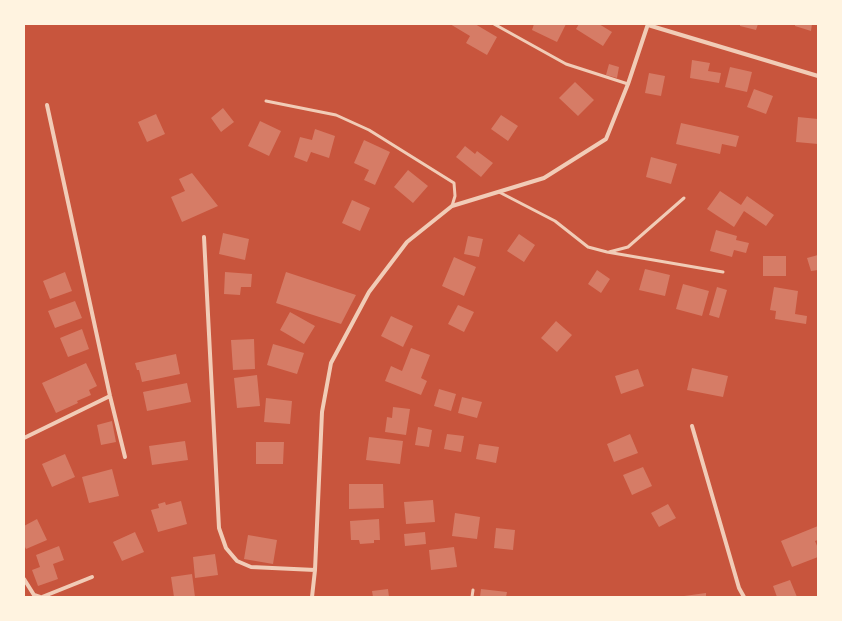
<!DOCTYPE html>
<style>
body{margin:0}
#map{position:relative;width:842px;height:621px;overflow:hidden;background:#c8553d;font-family:Lato,sans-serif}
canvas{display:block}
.frame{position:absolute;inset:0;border:25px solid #fff3e0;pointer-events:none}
</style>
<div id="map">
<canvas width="842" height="621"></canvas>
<div class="frame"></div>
</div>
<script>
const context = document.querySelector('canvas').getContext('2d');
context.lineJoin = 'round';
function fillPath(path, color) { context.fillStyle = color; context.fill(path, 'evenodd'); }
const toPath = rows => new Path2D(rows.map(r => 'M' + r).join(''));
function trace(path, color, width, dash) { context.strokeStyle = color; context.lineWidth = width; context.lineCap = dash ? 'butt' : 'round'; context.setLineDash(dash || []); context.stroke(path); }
const building = toPath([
 [450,24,475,24,497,37,487,55,466,43,470,36],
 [534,24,566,24,557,42,532,30],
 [579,24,599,24,612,32,603,46,576,29],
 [740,24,758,24,756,30,740,26],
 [795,24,812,24,811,31,795,26],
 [692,60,710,63,708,71,721,73,719,83,690,78],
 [609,64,619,67,617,78,606,75],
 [730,67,752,72,747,92,725,87],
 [649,73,665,76,661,96,645,93],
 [575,82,594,100,578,116,559,98],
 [754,89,773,96,766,114,747,107],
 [223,108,234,122,221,132,211,118],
 [156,114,165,134,147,142,138,122],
 [501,115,518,126,508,141,491,129],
 [798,117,818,119,818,144,796,142],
 [260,121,281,131,269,156,248,146],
 [681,123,739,136,736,147,722,144,720,154,676,144],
 [315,129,335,136,329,158,311,152,307,162,294,157,300,137,312,140],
 [364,140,390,152,375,185,364,180,369,170,354,163],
 [465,146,475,154,477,151,493,163,481,177,456,157],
 [651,157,677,164,671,184,646,177],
 [408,170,428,186,413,203,394,187],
 [192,173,218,206,182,222,171,197,185,191,179,179],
 [720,191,741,205,747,196,774,215,766,226,744,211,734,227,707,209],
 [352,200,370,208,360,231,342,223],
 [716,230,737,236,736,240,749,243,746,253,734,250,732,257,710,251],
 [223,233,249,239,245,260,219,254],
 [519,234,535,245,524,262,507,251],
 [468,236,483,239,479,257,464,254],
 [818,255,818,270,811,271,807,258],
 [763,256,786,256,786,276,763,276],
 [454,257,476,267,464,296,442,286],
 [645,269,670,275,665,296,639,290],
 [597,270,610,279,601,293,588,284],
 [65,272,72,291,50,299,43,281],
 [225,272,252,274,251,287,241,287,240,295,224,294],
 [286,272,356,295,341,324,276,303],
 [683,284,709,291,702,316,676,309],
 [717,287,727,290,719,318,709,315],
 [774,287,798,291,795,314,807,316,806,324,775,319,776,311,770,310],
 [75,301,82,318,55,328,48,311],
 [458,305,474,312,464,332,448,324],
 [290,312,315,326,304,344,280,330],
 [391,316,413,326,403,347,381,336],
 [556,321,572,335,557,352,541,338],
 [82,329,89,349,68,357,60,338],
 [254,339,255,369,233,370,231,340],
 [273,344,304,353,297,374,267,365],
 [411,348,430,355,421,378,427,381,421,395,385,381,391,366,402,371],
 [176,354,180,374,142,382,139,370,137,370,135,363],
 [86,363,97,386,89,390,91,395,77,401,78,403,56,413,42,383],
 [692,368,728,376,723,397,687,390],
 [638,369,644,386,621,394,615,376],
 [257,375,260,406,237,408,234,378],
 [187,383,191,402,147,411,143,392],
 [439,389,456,394,451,411,434,406],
 [462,397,482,402,477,418,458,413],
 [266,398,292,401,290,424,264,422],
 [393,407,410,409,406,435,385,432,387,417,392,418],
 [112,421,116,442,101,445,97,425],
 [418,427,432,430,429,447,415,445],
 [447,434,464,436,461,452,444,449],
 [630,434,638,453,614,462,607,444],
 [369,437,403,441,400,464,366,460],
 [185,441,188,460,152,465,149,446],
 [256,442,284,442,283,464,256,464],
 [479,444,499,447,496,463,476,459],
 [65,454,75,477,52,487,42,464],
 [643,467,652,486,632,495,623,475],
 [112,469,119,496,89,503,82,477],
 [349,484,383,484,384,508,349,509],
 [433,500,435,522,406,524,404,502],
 [181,501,187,524,158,532,151,510,159,508,158,504,165,502,166,505],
 [668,504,676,518,659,527,651,513],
 [455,513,480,517,477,539,452,536],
 [37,519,47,540,26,549,24,545,24,526],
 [379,519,380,540,374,540,374,543,360,544,359,540,351,540,350,521],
 [818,526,818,540,815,541,818,548,818,557,792,567,781,541],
 [496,528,515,530,513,550,494,548],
 [135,532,144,552,122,561,113,542],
 [425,532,426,544,405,546,404,534],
 [248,535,277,540,273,564,244,559],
 [59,546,64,560,53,564,58,579,38,586,32,570,40,567,36,555],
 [454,547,457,567,431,570,429,550],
 [215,554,218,575,195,578,193,557],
 [192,574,195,597,174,597,171,577],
 [790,580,797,597,777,597,773,586],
 [388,589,389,597,373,597,372,591],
 [481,589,507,592,506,597,480,597],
 [706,593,706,597,684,597,684,596]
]);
const service = toPath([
 [494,24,566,64,628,84],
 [266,101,336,115,369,130,454,183,455,196,452,206],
 [499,192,555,221,588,247,607,252,723,272],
 [609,252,628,247,684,198],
 [472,597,473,590]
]);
const minor = toPath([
 [648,25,818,76],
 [47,105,110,396,125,457],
 [204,237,219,528,226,548,237,561,251,567,315,570],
 [692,426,739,588,744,597],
 [24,438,110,396],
 [24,579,34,595,40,597],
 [42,597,92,577],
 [312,597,315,570,322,412,331,363,369,292,407,242,452,206,544,178,606,139,628,84,648,24]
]);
fillPath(building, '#d67c66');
trace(service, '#f1ccb7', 3);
trace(minor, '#f1ccb7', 4);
</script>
